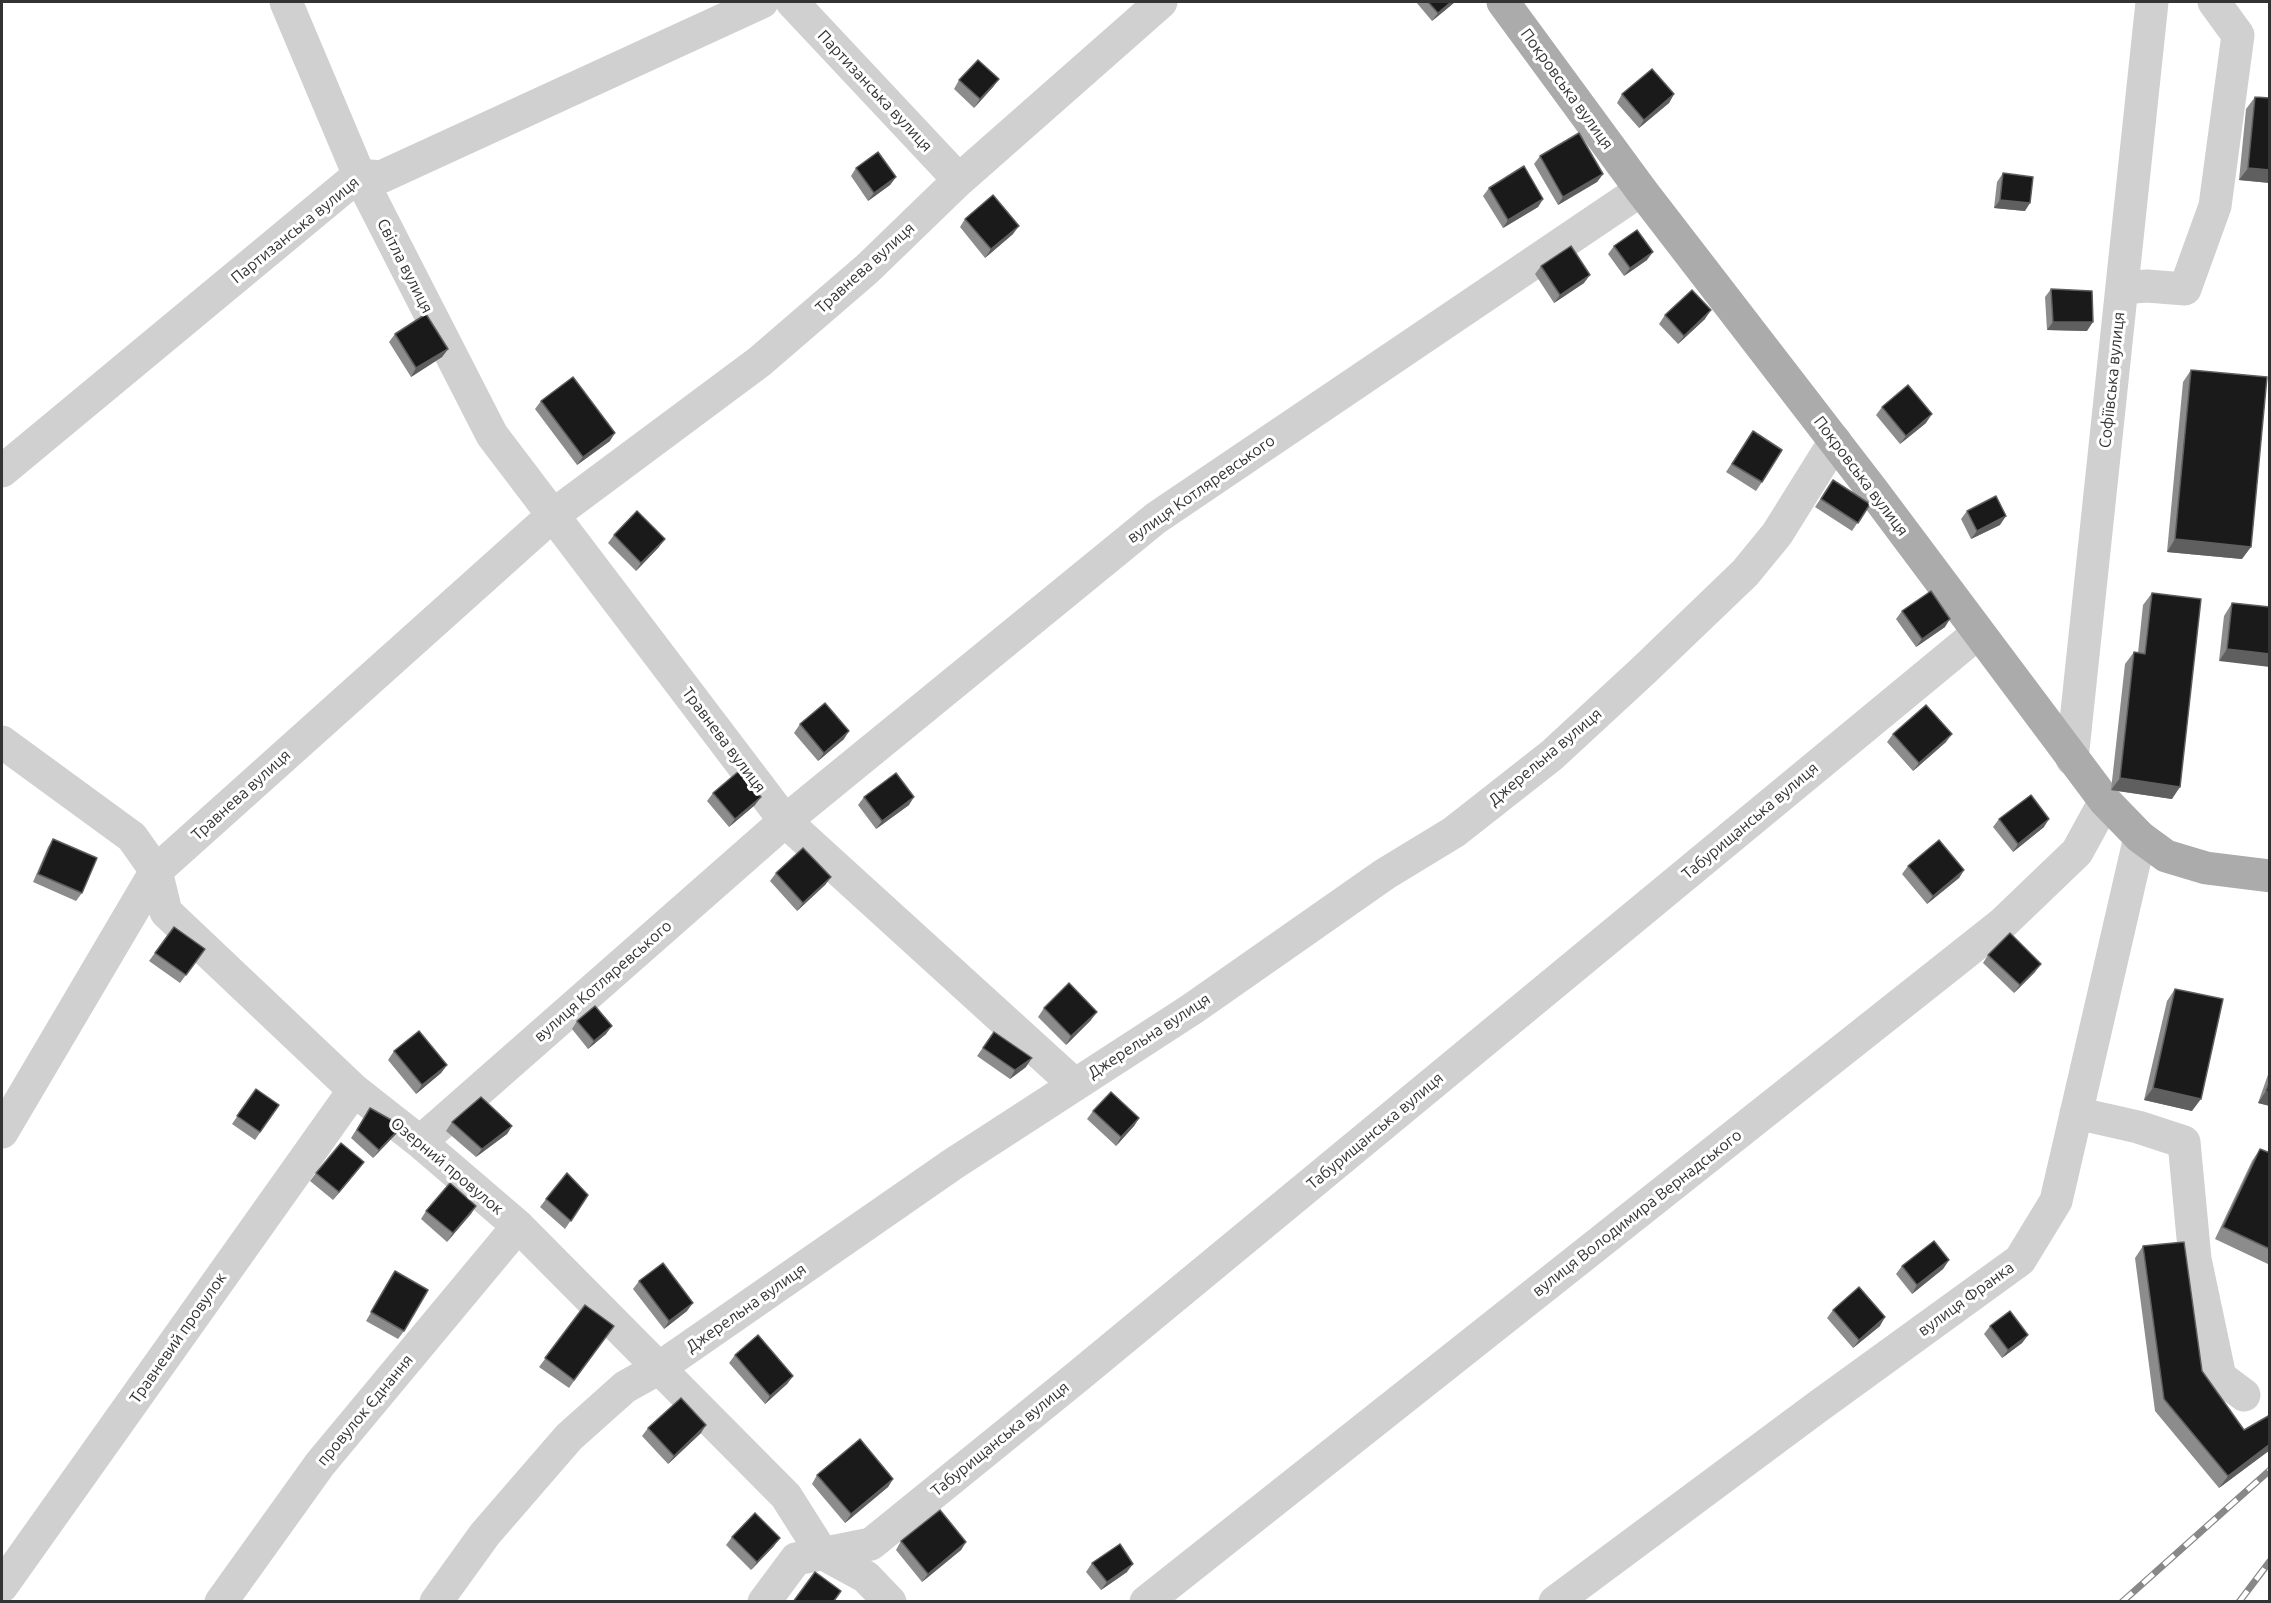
<!DOCTYPE html>
<meta charset="utf-8">
<style>
body{margin:0}
#map{position:relative;width:2271px;height:1603px;overflow:hidden;background:#fff;font-family:Ubuntu,sans-serif}
canvas{display:block}
.frame{position:absolute;inset:0;border:3px solid #333;pointer-events:none}
</style>
<div id="map">
<canvas width="2271" height="1603"></canvas>
<div class="frame"></div>
</div>
<script>
const context = document.querySelector('canvas').getContext('2d');
context.lineJoin = 'round';
const toPath = rows => new Path2D(rows.map(r => 'M' + r).join(''));
function trace(path, color, width, dash) { context.strokeStyle = color; context.lineWidth = width; context.lineCap = dash ? 'butt' : 'round'; context.setLineDash(dash || []); context.stroke(path); }
function fillPath(path, color) { context.fillStyle = color; context.fill(path, 'evenodd'); }
function write(font, color, halo, rows, align = 'center') {
  context.font = font + ' Ubuntu,sans-serif'; context.lineWidth = 6; context.setLineDash([]); context.textBaseline = 'middle'; context.strokeStyle = halo; context.fillStyle = color; for (const [text, x, y, turn = 0] of rows) {
    context.save(); context.translate(x, y); context.rotate((+turn || 0) * Math.PI / 180); context.textAlign = isNaN(turn) ? turn : align; if (halo) context.strokeText(text, 0, 0); context.fillText(text, 0, 0); context.restore();
  }
}
const minor = toPath([
 [286,2,359,175,492,435,785,821,1074,1084],
 [792,2,959,180],
 [2122,288,2147,286,2185,289,2215,206,2238,35,2214,2],
 [2,471,359,175,381,177,762,2],
 [2,742,132,837,156,871,166,912,354,1090,420,1142,518,1226,786,1496,822,1553,866,1577,890,1602],
 [2072,759,2152,2],
 [2076,1113,2138,1127,2184,1142,2195,1259,2220,1377,2244,1395],
 [2,1132,156,871,552,516,759,362,867,269,959,180,1161,2],
 [420,1142,785,821,1156,518,1641,190],
 [2,1586,354,1090],
 [221,1602,320,1464,518,1226],
 [436,1602,485,1534,569,1437,625,1387,659,1368,953,1164,1192,1009,1385,874,1454,832,1552,755,1644,670,1745,573,1777,534,1835,441],
 [764,1602,796,1559,871,1544,1077,1377,1978,633],
 [1146,1602,2003,923,2077,852,2105,801],
 [1555,1602,1816,1408,2020,1260,2056,1201,2140,837]
]);
const major = toPath([
 [1503,2,1641,190,1873,491,2105,801,2140,837,2166,856,2206,868,2270,876]
]);
const rail = toPath([
 [2122,1602,2270,1470],
 [2239,1602,2270,1561]
]);
const wall = toPath([
 [1416,2,1455,2,1432,21],
 [999,79,993,87,974,108,954,89,959,80],
 [1622,94,1674,94,1669,103,1639,128,1617,103],
 [2255,97,2270,183,2239,180,2246,109],
 [1540,156,1603,174,1597,182,1558,205,1534,164],
 [856,168,896,177,890,185,868,201,851,176],
 [2003,173,2025,211,1994,208,1997,182],
 [1489,188,1543,199,1538,207,1503,228,1483,196],
 [965,219,1013,234,985,258,960,227],
 [1614,246,1647,260,1624,276,1608,254],
 [1541,266,1584,283,1554,303,1535,274],
 [2051,289,2087,331,2047,330,2045,297],
 [1665,315,1705,319,1678,344,1659,324],
 [395,334,448,349,442,357,411,377,389,342],
 [2191,370,2242,559,2167,552,2183,382],
 [541,401,610,441,577,465,535,409],
 [1882,407,1926,423,1900,444,1876,415],
 [1747,440,1762,482,1756,491,1726,472],
 [1833,480,1870,504,1852,531,1815,507],
 [1967,511,2000,525,1971,539,1961,519],
 [614,535,659,547,636,571,608,543],
 [2152,593,2172,799,2111,790,2125,664,2134,652,2138,653,2143,605],
 [2232,603,2270,607,2219,661,2224,616],
 [1902,611,1945,627,1916,647,1896,619],
 [800,724,844,739,818,761,794,733],
 [1893,734,1946,742,1913,771,1887,742],
 [713,793,755,805,729,827,707,801],
 [864,797,909,805,876,829,858,805],
 [1999,819,2044,827,2013,852,1993,827],
 [53,839,82,893,76,901,33,882,48,847],
 [1908,866,1964,870,1959,878,1927,904,1902,874],
 [776,873,831,877,825,885,797,911,770,881],
 [174,927,205,949,180,983,149,961],
 [1988,955,2035,972,2014,993,1983,963],
 [2175,989,2192,1111,2144,1100,2167,1001],
 [1044,1008,1091,1020,1066,1045,1038,1017],
 [577,1021,606,1034,588,1049,572,1029],
 [994,1032,1026,1067,1010,1079,977,1056],
 [394,1051,447,1065,441,1073,416,1094,388,1060],
 [2270,1069,2270,1106,2258,1103],
 [256,1089,279,1105,255,1140,232,1124],
 [370,1108,396,1134,373,1158,351,1138],
 [1093,1111,1139,1118,1134,1126,1116,1146,1087,1119],
 [452,1122,512,1126,507,1134,476,1157,446,1131],
 [2260,1149,2270,1153,2270,1265,2215,1239,2252,1161],
 [358,1170,333,1200,310,1181,316,1173],
 [588,1195,565,1229,540,1207,546,1199],
 [476,1206,447,1242,421,1219,426,1211],
 [2143,1246,2202,1371,2244,1430,2270,1450,2219,1488,2155,1411,2135,1258],
 [1949,1260,1943,1269,1912,1294,1896,1274,1902,1266],
 [395,1271,404,1331,398,1339,366,1321],
 [639,1281,687,1311,664,1329,633,1289],
 [585,1305,614,1326,569,1388,539,1367],
 [1833,1310,1880,1326,1853,1348,1827,1318],
 [1990,1326,2028,1335,2022,1343,2002,1358,1984,1334],
 [735,1355,793,1376,787,1384,765,1404,729,1363],
 [648,1428,701,1433,668,1464,642,1436],
 [817,1475,893,1479,888,1487,845,1523,812,1484],
 [732,1537,774,1546,751,1570,726,1545],
 [901,1541,966,1542,961,1550,922,1582,896,1550],
 [1092,1563,1127,1572,1101,1590,1086,1572]
]);
const shadedWall = toPath([
 [1451,2,1455,2,1432,21,1438,13],
 [999,79,993,87,974,108,980,99],
 [1674,94,1669,103,1639,128,1644,120],
 [2248,168,2270,170,2270,183,2239,180],
 [1603,174,1597,182,1558,205,1563,197],
 [896,177,890,185,868,201,874,193],
 [1543,199,1538,207,1503,228,1508,220],
 [2000,200,2030,203,2025,211,1994,208],
 [1019,226,1013,234,985,258,991,249],
 [1653,252,1647,260,1624,276,1630,268],
 [1590,275,1584,283,1554,303,1560,295],
 [1711,310,1705,319,1678,344,1684,336],
 [2053,322,2093,322,2087,331,2047,330],
 [448,349,442,357,411,377,416,368],
 [1932,414,1926,423,1900,444,1906,436],
 [615,433,610,441,577,465,583,457],
 [2006,516,2000,525,1971,539,1977,531],
 [665,539,659,547,636,571,641,563],
 [2175,539,2251,547,2242,559,2167,552],
 [1950,619,1945,627,1916,647,1922,639],
 [2227,649,2270,654,2270,667,2219,661],
 [849,731,844,739,818,761,824,753],
 [1952,734,1946,742,1913,771,1919,763],
 [2120,778,2180,787,2172,799,2111,790],
 [761,797,755,805,729,827,735,819],
 [914,797,909,805,876,829,882,821],
 [2049,819,2044,827,2013,852,2018,844],
 [1964,870,1959,878,1927,904,1933,896],
 [831,877,825,885,797,911,803,903],
 [2041,964,2035,972,2014,993,2020,985],
 [1097,1012,1091,1020,1066,1045,1071,1036],
 [612,1026,606,1034,588,1049,594,1041],
 [1032,1058,1026,1067,1010,1079,1015,1070],
 [447,1065,441,1073,416,1094,422,1085],
 [2153,1088,2201,1099,2192,1111,2144,1100],
 [2266,1091,2270,1092,2270,1106,2258,1103],
 [1139,1118,1134,1126,1116,1146,1121,1137],
 [402,1126,396,1134,373,1158,379,1150],
 [512,1126,507,1134,476,1157,482,1149],
 [364,1162,358,1170,333,1200,339,1192],
 [476,1206,471,1214,447,1242,453,1233],
 [1949,1260,1943,1269,1912,1294,1917,1285],
 [693,1303,687,1311,664,1329,669,1321],
 [1885,1317,1880,1326,1853,1348,1859,1340],
 [2028,1335,2022,1343,2002,1358,2008,1350],
 [793,1376,787,1384,765,1404,770,1396],
 [706,1425,701,1433,668,1464,674,1456],
 [2270,1444,2270,1450,2219,1488,2228,1476],
 [893,1479,888,1487,845,1523,851,1514],
 [780,1538,774,1546,751,1570,757,1562],
 [966,1542,961,1550,922,1582,928,1574],
 [1133,1564,1127,1572,1101,1590,1107,1582]
]);
const building = toPath([
 [1428,2,1451,2,1438,13,1428,2],
 [978,60,999,79,980,99,959,80,978,60],
 [1652,69,1674,94,1644,120,1622,94,1652,69],
 [2255,97,2270,98,2270,170,2248,168,2255,97],
 [1579,133,1603,174,1563,197,1540,156,1579,133],
 [878,152,896,177,874,193,856,168,878,152],
 [1524,166,1543,199,1508,220,1489,188,1524,166],
 [2003,173,2033,177,2030,203,2000,200,2003,173],
 [993,195,1019,226,991,249,965,219,993,195],
 [1637,230,1653,252,1630,268,1614,246,1637,230],
 [1571,246,1590,275,1560,295,1541,266,1571,246],
 [2051,289,2092,291,2093,322,2053,322,2051,289],
 [1692,290,1711,310,1684,336,1665,315,1692,290],
 [426,314,448,349,416,368,395,334,426,314],
 [2191,370,2267,377,2251,547,2175,539,2191,370],
 [573,377,615,433,583,457,541,401,573,377],
 [1908,385,1932,414,1906,436,1882,407,1908,385],
 [1753,431,1782,450,1762,482,1732,464,1753,431],
 [1833,480,1870,504,1858,523,1821,499,1833,480],
 [1996,496,2006,516,1977,531,1967,511,1996,496],
 [637,511,665,539,641,563,614,535,637,511],
 [1931,591,1950,619,1922,639,1902,611,1931,591],
 [2152,593,2201,599,2180,787,2120,778,2134,652,2145,654,2152,593],
 [2232,603,2270,607,2270,654,2227,649,2232,603],
 [825,703,849,731,824,753,800,724,825,703],
 [1926,705,1952,734,1919,763,1893,734,1926,705],
 [739,771,761,797,735,819,713,793,739,771],
 [896,773,914,797,882,821,864,797,896,773],
 [2031,795,2049,819,2018,844,1999,819,2031,795],
 [53,839,97,858,82,893,38,874,53,839],
 [1939,840,1964,870,1933,896,1908,866,1939,840],
 [803,848,831,877,803,903,776,873,803,848],
 [174,927,205,949,186,975,155,953,174,927],
 [2010,933,2041,964,2020,985,1988,955,2010,933],
 [1069,983,1097,1012,1071,1036,1044,1008,1069,983],
 [2175,989,2223,999,2201,1099,2153,1088,2175,989],
 [595,1006,612,1026,594,1041,577,1021,595,1006],
 [419,1031,447,1065,422,1085,394,1051,419,1031],
 [994,1032,1032,1058,1015,1070,983,1048,994,1032],
 [2270,1081,2270,1092,2266,1091,2270,1081],
 [256,1089,279,1105,260,1132,237,1116,256,1089],
 [1111,1092,1139,1118,1121,1137,1093,1111,1111,1092],
 [481,1097,512,1126,482,1149,452,1122,481,1097],
 [370,1108,402,1126,379,1150,357,1130,370,1108],
 [341,1143,364,1162,339,1192,316,1173,341,1143],
 [2260,1149,2270,1153,2270,1249,2223,1227,2260,1149],
 [567,1173,588,1195,571,1221,546,1199,567,1173],
 [450,1183,476,1206,453,1233,426,1211,450,1183],
 [1934,1241,1949,1260,1917,1285,1902,1266,1934,1241],
 [2184,1242,2202,1371,2244,1430,2270,1415,2270,1444,2228,1476,2164,1399,2143,1246,2184,1242],
 [663,1263,693,1303,669,1321,639,1281,663,1263],
 [395,1271,428,1290,404,1331,371,1312,395,1271],
 [1859,1287,1885,1317,1859,1340,1833,1310,1859,1287],
 [585,1305,614,1326,574,1380,545,1358,585,1305],
 [2010,1311,2028,1335,2008,1350,1990,1326,2010,1311],
 [758,1335,793,1376,770,1396,735,1355,758,1335],
 [681,1398,706,1425,674,1456,648,1428,681,1398],
 [860,1439,893,1479,851,1514,817,1475,860,1439],
 [940,1510,966,1542,928,1574,901,1541,940,1510],
 [755,1513,780,1538,757,1562,732,1537,755,1513],
 [1120,1544,1133,1564,1107,1582,1092,1563,1120,1544],
 [815,1572,841,1591,833,1602,793,1602,815,1572]
]);
const streetNames = [
 ["Покровська вулиця",1567,89,54],
 ["Партизанська вулиця",875,91,47],
 ["Партизанська вулиця",295,230,-39],
 ["Світла вулиця",405,266,63],
 ["Травнева вулиця",865,268,-42],
 ["Софіївська вулиця",2112,380,-84],
 ["Покровська вулиця",1861,476,53],
 ["вулиця Котляревського",1201,489,-35],
 ["Травнева вулиця",724,740,53],
 ["Джерельна вулиця",1545,757,-40],
 ["Травнева вулиця",241,795,-42],
 ["Табурищанська вулиця",1750,821,-40],
 ["вулиця Котляревського",603,981,-41],
 ["Джерельна вулиця",1149,1036,-33],
 ["Табурищанська вулиця",1375,1131,-40],
 ["Озерний провулок",447,1166,40],
 ["вулиця Володимира Вернадського",1637,1213,-38],
 ["вулиця Франка",1966,1299,-36],
 ["Джерельна вулиця",746,1308,-35],
 ["Травневий провулок",178,1338,-55],
 ["провулок Єднання",365,1410,-50],
 ["Табурищанська вулиця",1000,1439,-39]
];
trace(minor, '#d0d0d0', 33);
trace(major, '#ababab', 33);
trace(rail, '#888', 7);
trace(rail, '#fff', 4.5, [14]);
fillPath(wall, '#8c8c8c');
fillPath(shadedWall, '#5f5f5f');
fillPath(building, '#1a1a1a');
trace(building, '#5f5f5f', 1.5);
write('16px', '#333', '#fff', streetNames);
</script>
